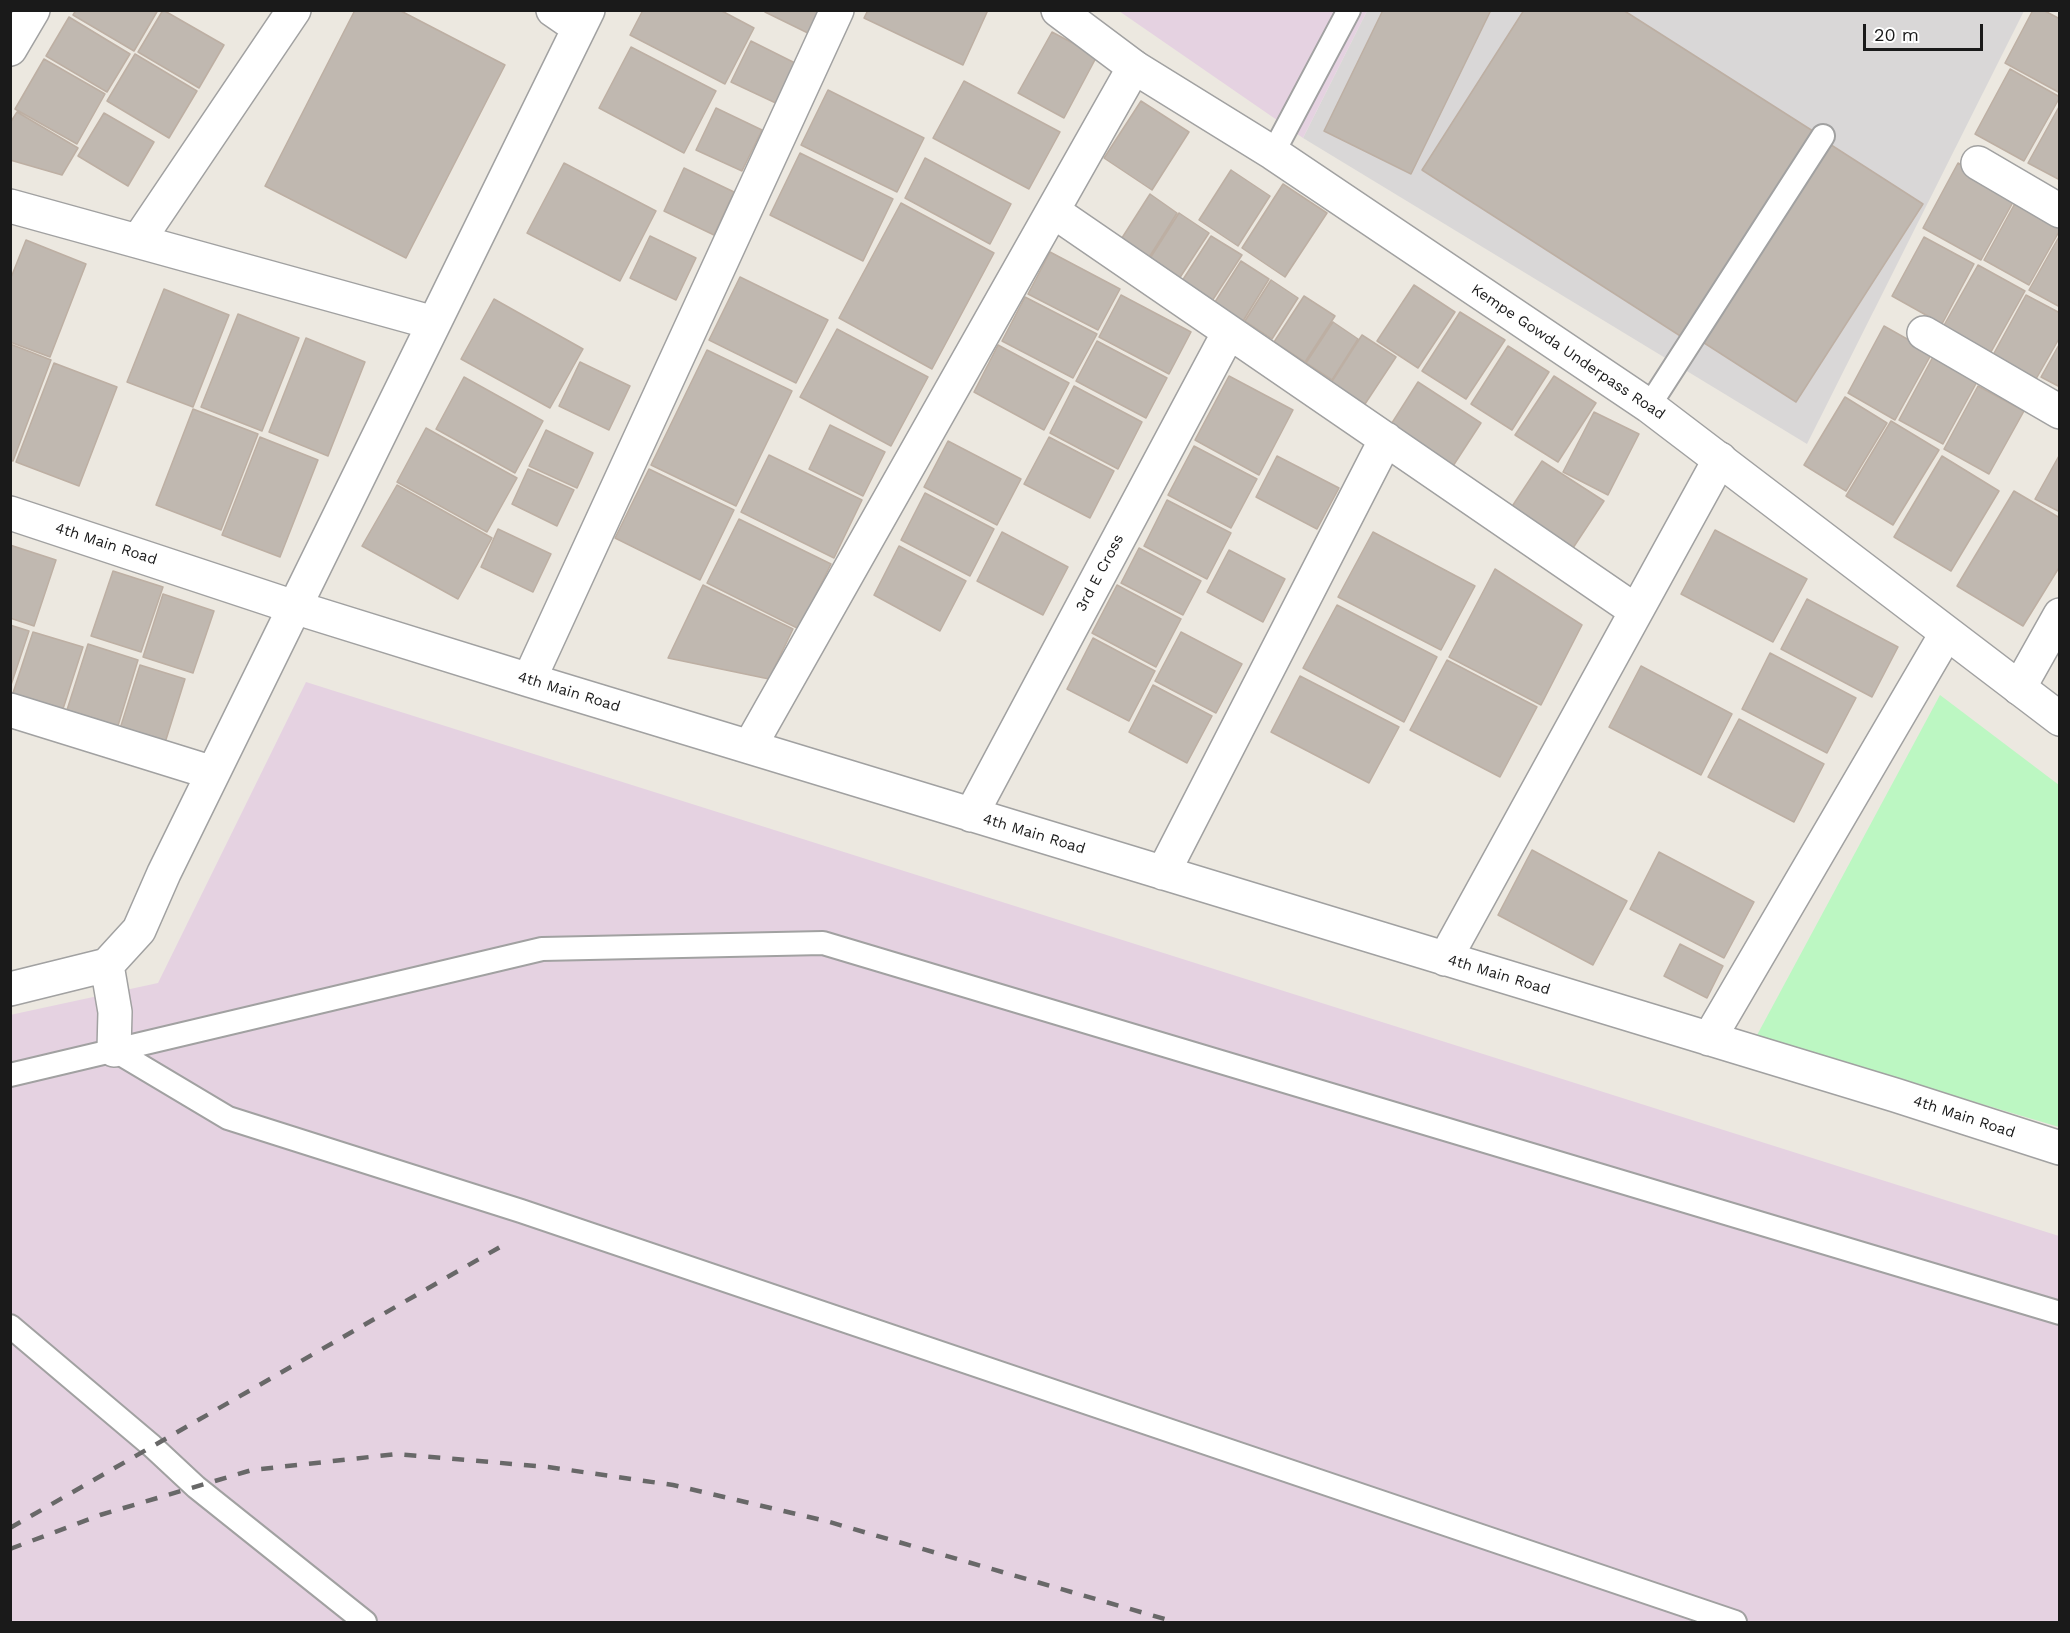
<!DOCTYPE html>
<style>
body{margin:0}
#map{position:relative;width:2070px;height:1633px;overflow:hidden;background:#ece8e0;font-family:"Work Sans",sans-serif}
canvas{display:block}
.frame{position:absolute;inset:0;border:12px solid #1a1a1a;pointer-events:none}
.scale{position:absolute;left:1863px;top:24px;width:120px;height:27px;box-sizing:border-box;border:3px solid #1a1a1a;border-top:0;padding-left:8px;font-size:18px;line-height:21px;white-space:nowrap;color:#1a1a1a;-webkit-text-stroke:4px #fff;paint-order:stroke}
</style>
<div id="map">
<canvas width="2070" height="1633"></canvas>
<div class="frame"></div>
<div class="scale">20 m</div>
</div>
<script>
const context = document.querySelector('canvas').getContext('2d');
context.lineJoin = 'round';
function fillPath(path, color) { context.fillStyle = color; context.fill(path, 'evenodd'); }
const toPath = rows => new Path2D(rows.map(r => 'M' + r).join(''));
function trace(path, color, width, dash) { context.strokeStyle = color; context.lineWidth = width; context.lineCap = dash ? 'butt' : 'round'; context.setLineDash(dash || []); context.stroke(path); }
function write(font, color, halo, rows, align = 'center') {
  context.font = font + ' "Work Sans",sans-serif'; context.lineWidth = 4.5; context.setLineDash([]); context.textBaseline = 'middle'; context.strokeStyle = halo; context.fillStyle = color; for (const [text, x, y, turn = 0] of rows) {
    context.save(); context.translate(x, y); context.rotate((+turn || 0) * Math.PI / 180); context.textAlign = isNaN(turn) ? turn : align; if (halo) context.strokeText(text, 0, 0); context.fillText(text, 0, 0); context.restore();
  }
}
const residential = toPath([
 [1367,11,2024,11,1807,444,1303,138]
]);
const industrial = toPath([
 [1119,11,1367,11,1303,138],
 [306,682,2059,1236,2059,1622,11,1622,10,1015,158,983]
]);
const park = toPath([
 [1940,695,2059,785,2059,1127,1756,1037]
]);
const building = toPath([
 [76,10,158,10,134,51,73,15,76,10],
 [163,10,224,45,199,88,138,52,163,10],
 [355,10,399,10,505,65,406,258,265,186,355,10],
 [643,10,720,10,754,28,725,84,630,35,643,10],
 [765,10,826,10,814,36,765,12,765,10],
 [868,10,988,10,963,65,864,18,868,10],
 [1383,10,1491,10,1411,174,1324,131,1383,10],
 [1524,10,1623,10,1816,133,1685,339,1422,170,1524,10],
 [2033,10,2043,10,2060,19,2060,93,2005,63,2033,10],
 [69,17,130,54,107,92,46,56,69,17],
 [1052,32,1097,56,1064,118,1018,93,1052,32],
 [751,41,799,65,780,105,731,82,751,41],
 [631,47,716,91,684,153,599,108,631,47],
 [135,54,197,91,169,138,107,101,135,54],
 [44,59,105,94,77,144,15,109,44,59],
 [2010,69,2060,97,2024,161,1975,134,2010,69],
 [964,81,1060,132,1029,189,933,138,964,81],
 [828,90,924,138,897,192,801,145,828,90],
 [1141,101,1189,132,1152,190,1104,158,1141,101],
 [2060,105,2060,180,2028,163,2060,105],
 [716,108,762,130,742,171,696,150,716,108],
 [17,112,78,148,62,175,10,160,10,123,17,112],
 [104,113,154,142,128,186,78,156,104,113],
 [1825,141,1923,204,1796,402,1698,339,1825,141],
 [800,153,893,199,863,261,770,215,800,153],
 [925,158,1011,204,990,244,905,198,925,158],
 [564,163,656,211,620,281,527,233,564,163],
 [1958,163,2017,195,1981,260,1923,228,1958,163],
 [684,168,734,192,714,235,664,211,684,168],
 [1231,170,1270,196,1238,246,1199,220,1231,170],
 [1283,184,1327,213,1285,277,1242,248,1283,184],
 [1150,194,1177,213,1148,259,1120,241,1150,194],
 [2019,196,2060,218,2060,230,2029,285,1984,260,2019,196],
 [901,203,994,253,932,369,839,318,901,203],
 [1179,213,1209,233,1179,279,1149,260,1179,213],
 [2060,235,2060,307,2029,290,2060,235],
 [650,236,696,258,676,300,630,278,650,236],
 [1211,236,1242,255,1212,301,1182,281,1211,236],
 [1924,237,1974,264,1942,324,1892,296,1924,237],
 [26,240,86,264,50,357,10,342,10,280,26,240],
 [1050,252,1120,289,1098,330,1028,294,1050,252],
 [1241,261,1269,279,1243,321,1215,302,1241,261],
 [1978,265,2025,291,1991,352,1943,327,1978,265],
 [740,277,828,320,796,383,709,340,740,277],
 [1271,280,1298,298,1272,339,1245,321,1271,280],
 [1414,285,1455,312,1418,368,1377,341,1414,285],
 [164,289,229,315,193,407,127,382,164,289],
 [1121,295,1191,332,1169,374,1099,337,1121,295],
 [2026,295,2060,313,2060,337,2036,379,1993,355,2026,295],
 [1304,296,1335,316,1305,362,1274,342,1304,296],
 [1025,297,1097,334,1073,378,1002,341,1025,297],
 [494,299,583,349,550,408,461,359,494,299],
 [1460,312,1505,340,1466,399,1422,371,1460,312],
 [238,314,299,338,262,431,201,407,238,314],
 [1333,322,1358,339,1332,380,1306,363,1333,322],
 [1884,326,1932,353,1895,420,1848,393,1884,326],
 [837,329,928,377,891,446,800,397,837,329],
 [1362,335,1396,357,1365,404,1331,383,1362,335],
 [306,338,365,362,328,456,269,432,306,338],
 [1097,341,1167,378,1146,418,1076,381,1097,341],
 [2060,343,2060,387,2041,377,2060,343],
 [10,344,51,360,13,461,10,460,10,344],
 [998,345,1069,383,1044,430,974,392,998,345],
 [1508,346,1549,372,1512,430,1471,404,1508,346],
 [707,350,792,391,736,506,651,465,707,350],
 [1934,355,1978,380,1943,444,1899,420,1934,355],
 [580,362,630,386,609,430,559,406,580,362],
 [54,363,117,387,79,486,16,462,54,363],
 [1229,376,1293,410,1259,475,1195,440,1229,376],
 [1554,376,1596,403,1558,462,1515,435,1554,376],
 [464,377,543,421,515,473,436,429,464,377],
 [1418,382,1481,423,1453,466,1390,426,1418,382],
 [1074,386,1142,422,1118,469,1050,433,1074,386],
 [1978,386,2024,411,1989,474,1944,449,1978,386],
 [1845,397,1887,423,1846,491,1804,465,1845,397],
 [193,409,258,434,221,530,156,505,193,409],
 [1594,412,1639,434,1608,495,1563,472,1594,412],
 [1891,421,1939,450,1893,525,1846,496,1891,421],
 [830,425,885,452,863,496,809,469,830,425],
 [426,428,517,478,487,532,397,482,426,428],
 [546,430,593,453,577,488,529,466,546,430],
 [260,437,318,460,280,557,222,535,260,437],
 [1049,437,1114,471,1090,518,1024,484,1049,437],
 [948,441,1021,479,997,525,924,487,948,441],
 [1194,446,1257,479,1231,528,1168,495,1194,446],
 [2060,454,2060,512,2035,499,2060,454],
 [769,455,862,500,834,558,741,512,769,455],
 [1277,456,1339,488,1317,529,1256,497,1277,456],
 [1942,456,1999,491,1951,571,1894,537,1942,456],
 [1542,461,1604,501,1573,548,1511,508,1542,461],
 [528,469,574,490,557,526,512,504,528,469],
 [649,469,734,510,700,580,615,538,649,469],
 [397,485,492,538,458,599,362,546,397,485],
 [2014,491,2060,518,2060,566,2023,626,1957,586,2014,491],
 [925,493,994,529,970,576,901,540,925,493],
 [1167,500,1231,533,1207,579,1144,546,1167,500],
 [739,519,831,564,799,629,707,583,739,519],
 [498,529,551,554,533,592,481,567,498,529],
 [1715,530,1807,579,1773,642,1681,594,1715,530],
 [1002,532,1068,567,1043,615,977,581,1002,532],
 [1373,532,1475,586,1441,650,1338,597,1373,532],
 [10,545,56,560,34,626,10,618,10,545],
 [899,546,966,581,940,631,874,595,899,546],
 [1139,548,1201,581,1183,615,1121,583,1139,548],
 [1229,550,1285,579,1263,622,1207,592,1229,550],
 [1495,569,1582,625,1541,705,1449,657,1495,569],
 [113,571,163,587,141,652,91,636,113,571],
 [703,585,793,629,769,679,668,658,703,585],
 [1117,585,1181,619,1156,667,1092,633,1117,585],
 [163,594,214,611,193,673,143,657,163,594],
 [1807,599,1898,647,1872,697,1781,649,1807,599],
 [1337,605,1437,657,1404,722,1303,668,1337,605],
 [10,625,29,631,10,688,10,625],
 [33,632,83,647,62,712,12,696,33,632],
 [1181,632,1242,664,1216,713,1155,681,1181,632],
 [1093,638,1155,671,1129,721,1067,689,1093,638],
 [88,644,138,660,117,729,66,713,88,644],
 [1770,653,1856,698,1827,753,1742,709,1770,653],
 [1447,660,1537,707,1500,777,1410,730,1447,660],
 [140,665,185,679,164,746,119,732,140,665],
 [1641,666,1732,714,1701,775,1609,727,1641,666],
 [1300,676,1399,727,1369,783,1271,732,1300,676],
 [1153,685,1212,716,1187,763,1129,732,1153,685],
 [1739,719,1824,764,1794,822,1708,777,1739,719],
 [1532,850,1627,901,1593,965,1498,915,1532,850],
 [1659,852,1754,902,1724,958,1630,909,1659,852],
 [1680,944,1723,966,1707,998,1664,976,1680,944]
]);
const service = toPath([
 [1273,153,1349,10],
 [1649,406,1823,136],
 [114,1050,228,1118,521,1211,1735,1622],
 [10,1075,542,949,823,943,2060,1313],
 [10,1326,152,1446,196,1487,365,1622]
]);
const minor = toPath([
 [553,10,579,28],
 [10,49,33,10],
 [1978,163,2060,211],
 [10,206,434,323],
 [1053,211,1636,611],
 [138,241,294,10],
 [1924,333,2060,412],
 [10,513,294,607,529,680,1895,1095,2060,1148],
 [529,680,837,10],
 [2019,688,2060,615],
 [10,710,213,773],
 [750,746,1134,67],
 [971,815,1229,332],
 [1163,873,1386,439],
 [1445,959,1720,459],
 [107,965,115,1012,114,1050],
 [10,989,107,965,139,930,164,873,588,10],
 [1709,1039,1946,634]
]);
const tertiary = toPath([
 [1058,10,1134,67,1273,153,1649,406,2060,719]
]);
const rail = toPath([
 [10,1528,507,1243],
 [10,1549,100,1515,252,1470,397,1454,548,1467,673,1485,826,1521,1175,1622]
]);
const streetNames = [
 ["Kempe Gowda Underpass Road",1568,352,34],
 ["4th Main Road",106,544,18],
 ["3rd E Cross",1100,573,-62],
 ["4th Main Road",569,692,17],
 ["4th Main Road",1034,834,17],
 ["4th Main Road",1499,975,17],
 ["4th Main Road",1964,1117,18]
];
fillPath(residential, '#d9d7d7');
fillPath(industrial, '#e5d2e1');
fillPath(park, '#bcf7c2');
fillPath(building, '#c0b8b0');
trace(building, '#bdafa3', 1.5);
trace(service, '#a1a1a1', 26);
trace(minor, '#a1a1a1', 36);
trace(tertiary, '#a1a1a1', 36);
trace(service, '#fff', 22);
trace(minor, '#fff', 33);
trace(tertiary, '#fff', 33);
trace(rail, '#686868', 4.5, [12, 12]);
write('15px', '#1a1a1a', '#fff', streetNames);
</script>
